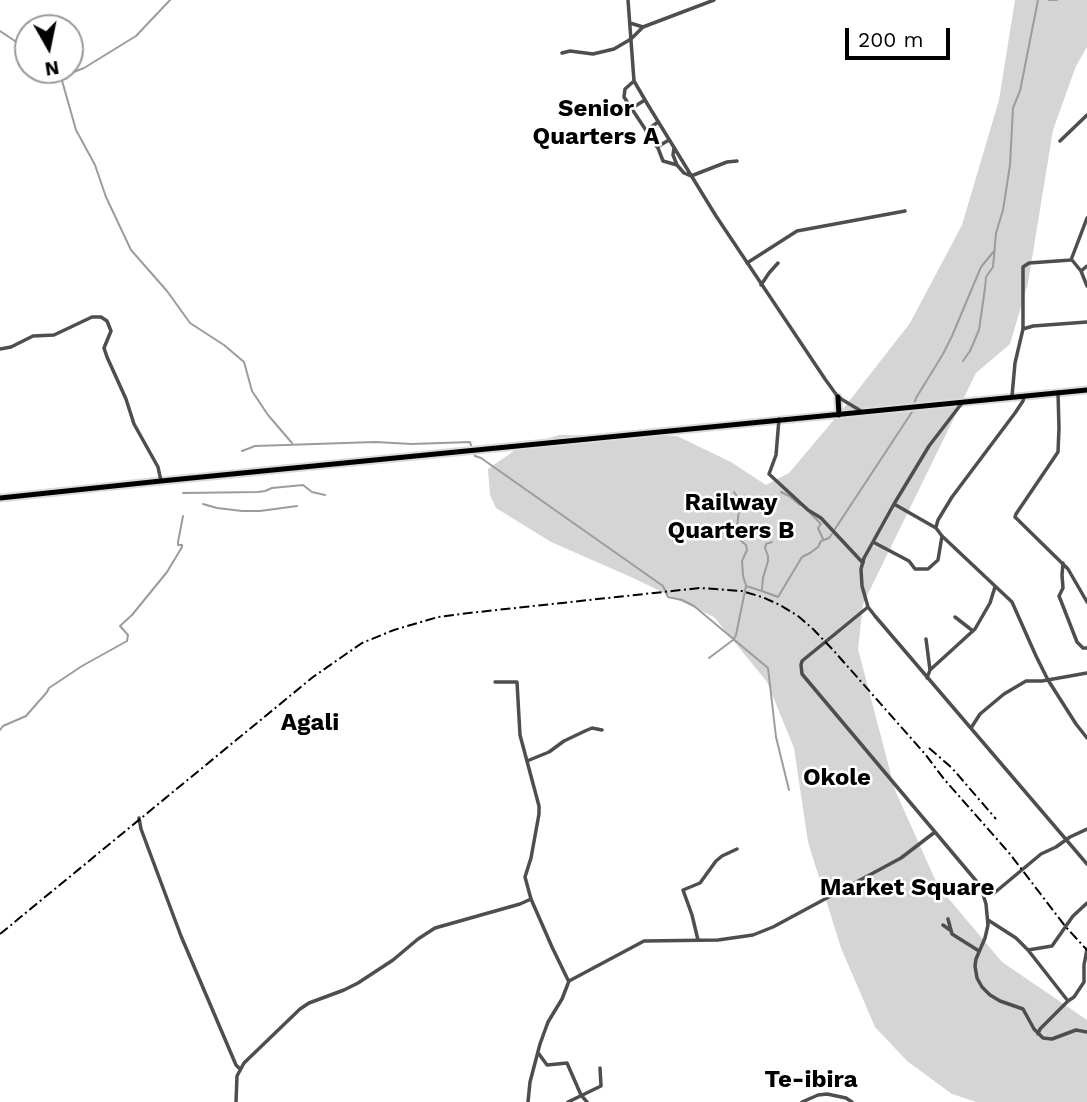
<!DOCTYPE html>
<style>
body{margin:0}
#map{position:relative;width:1087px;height:1102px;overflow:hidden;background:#fff;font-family:"Work Sans",sans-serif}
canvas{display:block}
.north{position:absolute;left:14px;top:14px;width:70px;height:70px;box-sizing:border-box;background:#fff;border:2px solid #999;border-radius:50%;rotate:171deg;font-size:19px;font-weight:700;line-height:28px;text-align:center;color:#000}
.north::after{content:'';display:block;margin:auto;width:24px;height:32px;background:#000;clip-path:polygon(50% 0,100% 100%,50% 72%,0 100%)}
.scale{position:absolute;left:845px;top:28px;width:105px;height:32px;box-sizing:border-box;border:4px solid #000;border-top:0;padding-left:9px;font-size:21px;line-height:24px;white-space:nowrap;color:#000;-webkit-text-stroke:5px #fff;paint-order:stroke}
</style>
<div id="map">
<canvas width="1087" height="1102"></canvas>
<div class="north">N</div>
<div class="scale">200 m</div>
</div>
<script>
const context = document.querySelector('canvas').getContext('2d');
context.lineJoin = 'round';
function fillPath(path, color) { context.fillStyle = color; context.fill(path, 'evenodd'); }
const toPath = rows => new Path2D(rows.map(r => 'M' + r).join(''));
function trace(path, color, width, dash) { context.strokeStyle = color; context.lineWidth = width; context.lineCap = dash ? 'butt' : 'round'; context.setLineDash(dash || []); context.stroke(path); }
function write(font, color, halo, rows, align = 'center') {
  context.font = font + ' "Work Sans",sans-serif'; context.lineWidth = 5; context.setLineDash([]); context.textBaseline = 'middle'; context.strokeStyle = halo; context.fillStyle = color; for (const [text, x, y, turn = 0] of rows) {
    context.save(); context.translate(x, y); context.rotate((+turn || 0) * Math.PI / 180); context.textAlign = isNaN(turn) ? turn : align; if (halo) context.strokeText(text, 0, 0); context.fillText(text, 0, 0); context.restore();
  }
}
const green = toPath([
 [1015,0,1087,0,1087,47,1076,66,1053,130,1028,283,1010,344,976,373,863,604,858,649,895,790,938,886,1002,962,1087,1020,1087,1102,976,1102,952,1094,907,1061,875,1027,841,948,808,842,794,748,767,682,714,617,631,577,551,542,496,508,490,495,488,469,518,448,559,435,677,436,731,462,766,485,789,473,843,409,910,323,962,225,999,100]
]);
const stream = toPath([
 [1049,0,1057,0],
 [0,31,21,45,28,52],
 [50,70,61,77,76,130,95,165,106,197,131,250,167,291,190,323,224,345,244,362,252,391,268,415,292,443],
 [61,77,84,68,136,36,170,0],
 [963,361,970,351,979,330,985,288,986,277,993,267,996,233,1003,210,1010,165,1013,108,1020,91,1038,0],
 [242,451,255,446,375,442,412,444,470,442,472,448],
 [474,453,475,456,481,458,663,586,668,597,682,600,694,606,768,668,776,737,789,790],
 [734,492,738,498,739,510,737,527,740,540,746,545,747,550,742,561,743,576,746,585],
 [781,492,789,496,800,505],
 [183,493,258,492,265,491,272,488,303,485,312,492,325,495],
 [203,504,217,508,242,511,260,511,297,506],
 [810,513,821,524,818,528,823,539],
 [835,529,912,412,916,398,943,354,952,336,981,267,995,250],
 [762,589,763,578,768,561,768,556,765,548,766,544,772,542],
 [709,658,733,640,736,635,746,586,762,591,778,597,802,557,810,553,818,547,821,541,829,538,832,534],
 [0,730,3,726,26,716,47,692,49,688,82,666,127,641,128,635,120,626,132,615,167,572,182,547,182,545,178,545,178,542,183,516]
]);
const minor = toPath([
 [628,0,634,81,648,105,716,216,825,379,838,397,861,411],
 [630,23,643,27],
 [562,53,570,51,593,54,614,49,631,39,643,27,714,0],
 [634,81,625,89,624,97,657,147,669,140],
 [632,108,645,100],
 [646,131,658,122],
 [1060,141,1087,115],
 [658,148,663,161,677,165],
 [674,148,673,155,677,165,684,173,691,176,727,162,737,161],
 [1071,260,1087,218],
 [1072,260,1081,271,1087,266],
 [747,263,797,231,905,211],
 [1081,271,1087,286],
 [761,285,769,273,778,263],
 [1023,329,1033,326,1087,322],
 [0,349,11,347,33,336,54,335,92,317,101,317,107,321,111,331,104,348,107,357,126,399,134,424,158,467,161,481],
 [1058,392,1059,428,1058,452,1016,514,1015,517,1068,569,1087,602],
 [1012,396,1015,363,1023,329,1023,267,1029,263,1071,260],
 [962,403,929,446,894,504,864,558,861,569,862,586,868,607,875,616,1087,864],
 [779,419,776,455,769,474,808,510,821,518,863,563],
 [894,504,936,528,942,536,1012,602,1036,656,1048,680,1076,724,1087,738],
 [936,527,938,520,952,497,1015,413,1023,401,1024,396],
 [873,542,909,561,915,569,928,569,938,560,942,536],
 [1063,563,1062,575,1063,588,1059,596,1061,601,1077,642,1083,648,1087,648],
 [868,607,802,661,801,665,802,674,983,889,990,894,993,894,1041,854,1056,847,1070,837,1087,829],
 [955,617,973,631],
 [926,639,930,670,927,678],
 [930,670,975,629,990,603,995,587],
 [971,728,980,714,1004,694,1026,681,1042,681,1087,673],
 [527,761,549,752,564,741,585,731,592,728,602,730],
 [139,818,141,829,181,936,236,1065,240,1069],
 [981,888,986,904,988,925,985,938,976,959,975,966,977,978,982,987,990,995,1000,1001,1023,1009,1034,1029,1043,1038,1052,1039,1076,1030,1087,1032],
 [531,899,552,947,568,980],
 [948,919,952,934,979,951],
 [988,920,1016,938,1028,950,1068,1001,1074,997,1084,982,1084,965,1087,949],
 [943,925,950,930],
 [698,940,692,915,683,890,700,883,716,861,722,856,737,849],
 [1028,950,1052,946,1073,916,1087,903],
 [1038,1034,1040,1029,1068,1001],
 [539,1054,547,1065,567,1063,581,1095,587,1102],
 [236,1102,237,1076,244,1063,300,1009,309,1003,344,990,358,983,393,960,418,939,435,928,520,904,531,899,525,877,531,858,539,814,539,806,520,735,517,682,495,682],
 [528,1102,530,1082,540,1044,548,1022,562,999,569,981,644,941,718,940,753,935,773,927,901,858,935,832],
 [568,1102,601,1086,600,1068],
 [802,1102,818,1095,827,1094,846,1098,852,1102]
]);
const major = toPath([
 [838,397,839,415],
 [0,498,161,481,1087,390]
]);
const rail = toPath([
 [929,748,952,768,996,819],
 [0,934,313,677,362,643,394,630,438,617,469,613,700,588,742,591,762,597,780,605,798,616,813,629,834,651,925,754,944,779,1010,854,1065,926,1087,950]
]);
const quarterNames = [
 ["Senior",596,109],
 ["Quarters A",596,137],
 ["Railway",731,503],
 ["Quarters B",731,531],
 ["Agali",310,723],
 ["Okole",837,778],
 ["Market Square",907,888],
 ["Te-ibira",811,1080]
];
fillPath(green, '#d5d5d5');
trace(stream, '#9c9c9c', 2);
trace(major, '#dbdbdb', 9);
trace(minor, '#4e4e4e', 3.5);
trace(major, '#000', 5);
trace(rail, '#000', 2, [10, 3.5, 2, 3.5]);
write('bold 24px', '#000', '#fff', quarterNames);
</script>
